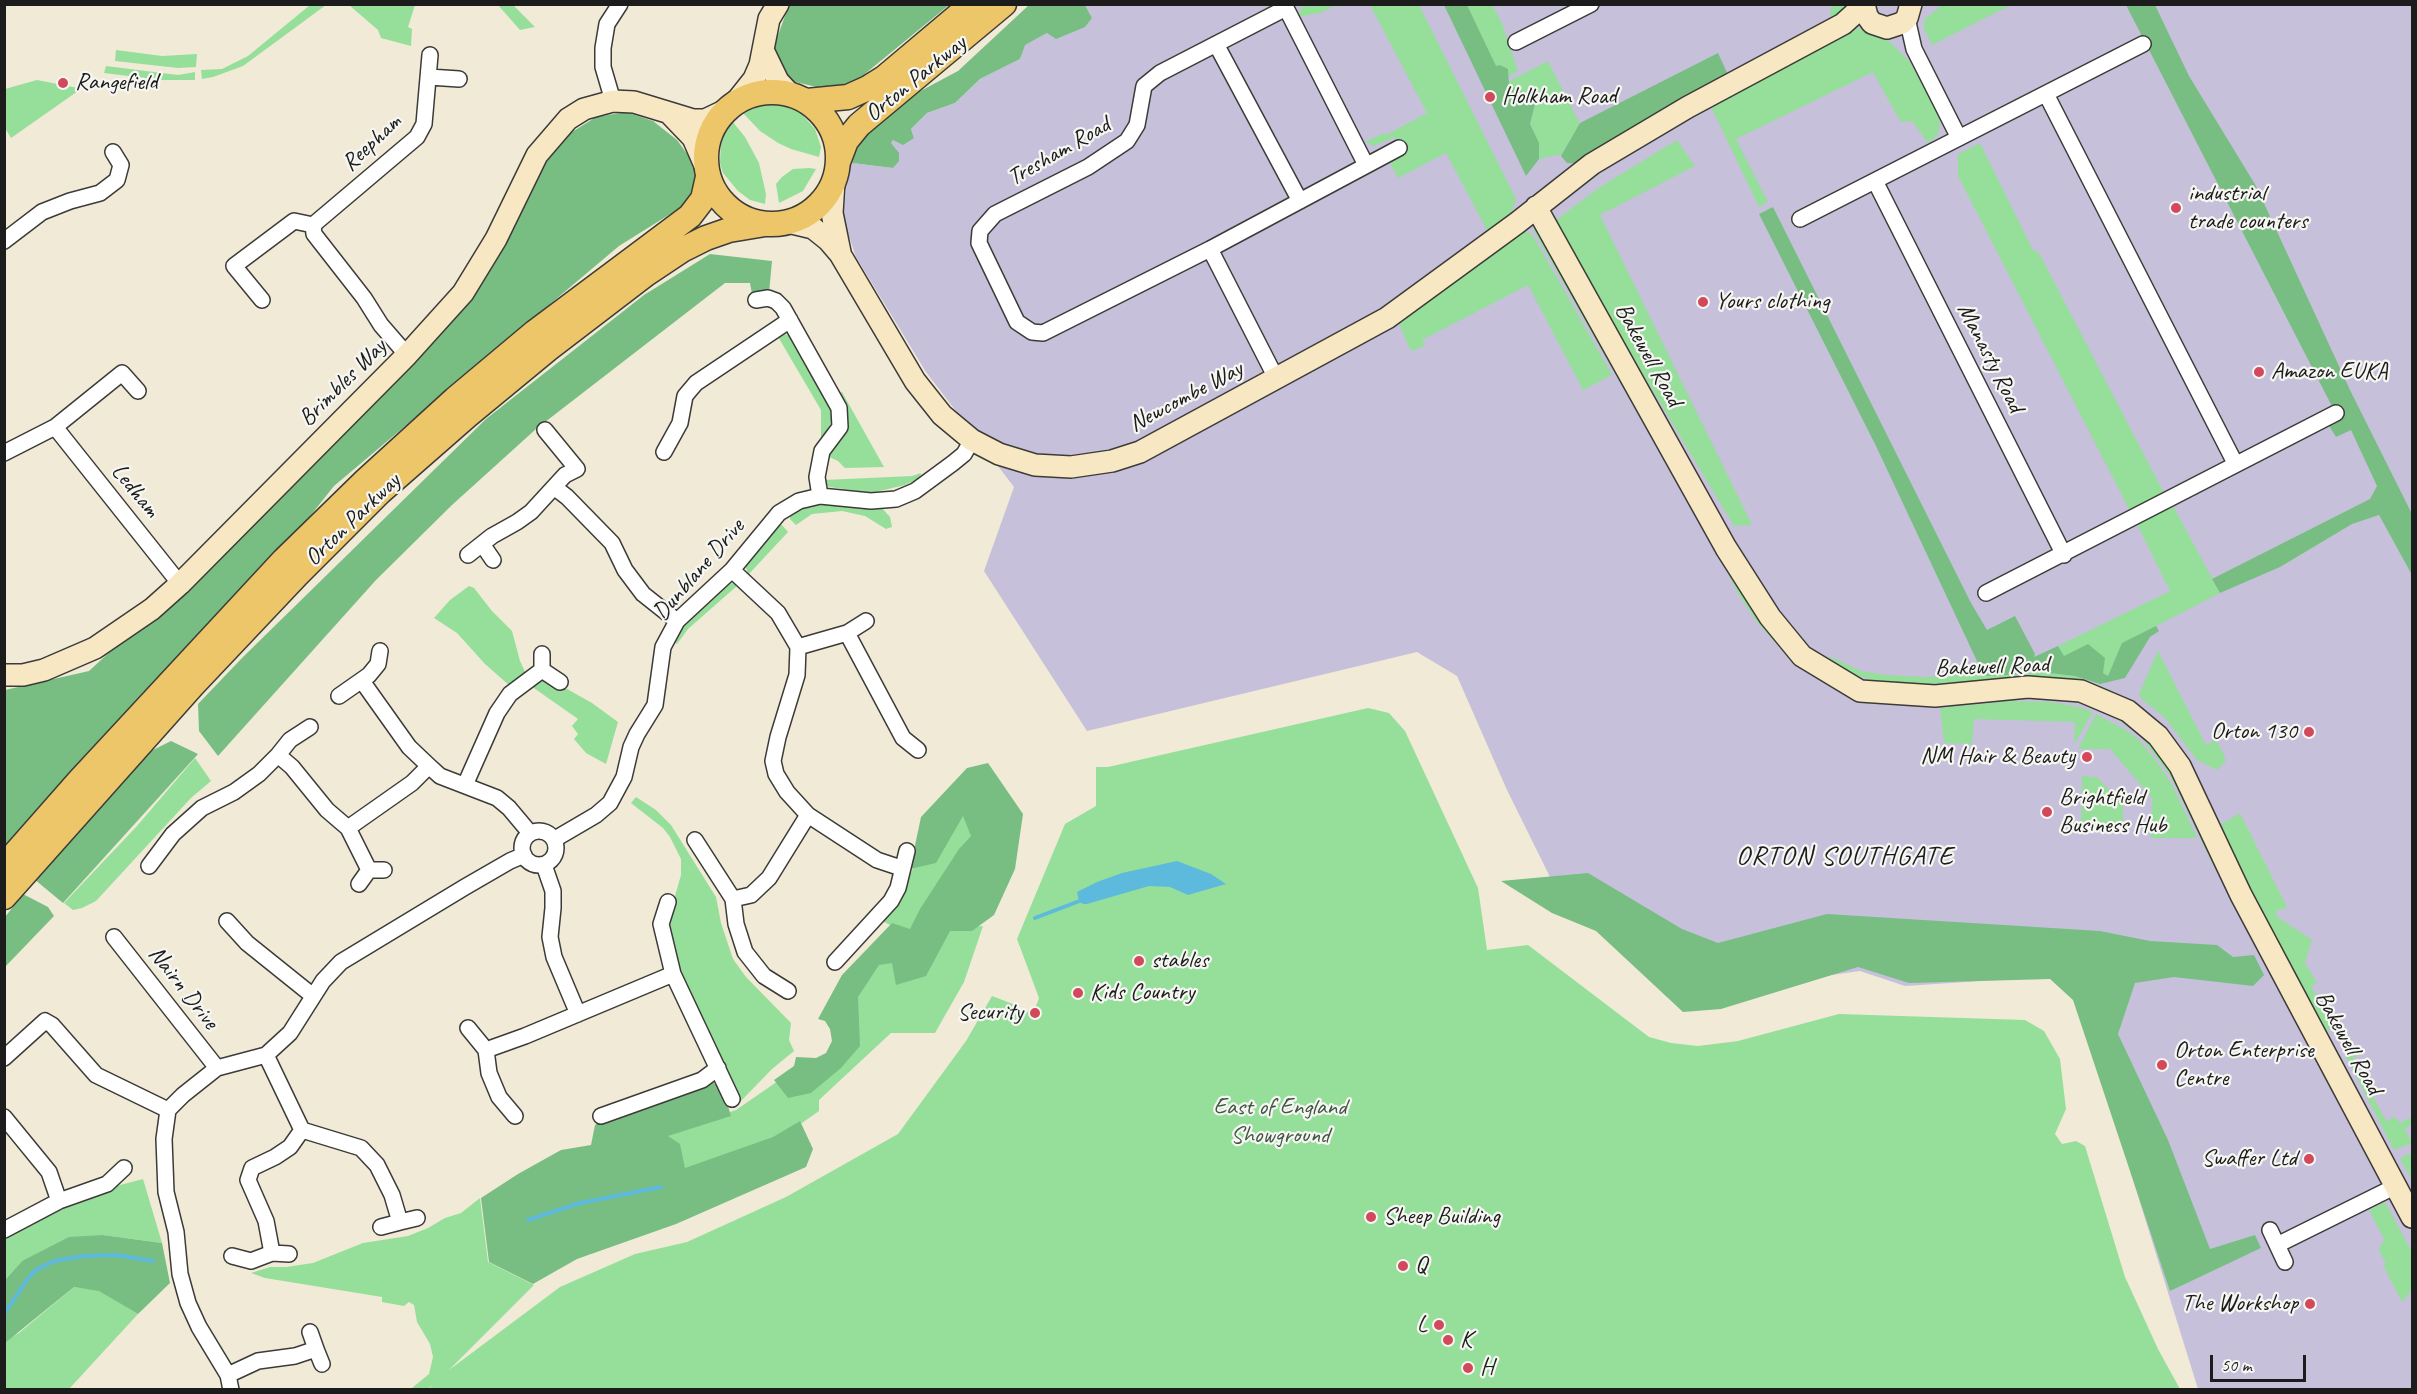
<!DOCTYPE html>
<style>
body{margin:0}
#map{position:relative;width:2417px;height:1394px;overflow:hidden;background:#f1ead7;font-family:Caveat,sans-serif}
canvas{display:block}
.frame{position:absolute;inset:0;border:6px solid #1c1c1c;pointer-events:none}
.scale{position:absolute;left:2210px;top:1355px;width:96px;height:27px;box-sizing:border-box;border:3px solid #1c1c1c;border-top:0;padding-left:8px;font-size:18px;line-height:21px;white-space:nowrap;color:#1c1c1c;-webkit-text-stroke:4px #f6f6f2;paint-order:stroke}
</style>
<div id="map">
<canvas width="2417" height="1394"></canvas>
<div class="frame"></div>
<div class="scale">50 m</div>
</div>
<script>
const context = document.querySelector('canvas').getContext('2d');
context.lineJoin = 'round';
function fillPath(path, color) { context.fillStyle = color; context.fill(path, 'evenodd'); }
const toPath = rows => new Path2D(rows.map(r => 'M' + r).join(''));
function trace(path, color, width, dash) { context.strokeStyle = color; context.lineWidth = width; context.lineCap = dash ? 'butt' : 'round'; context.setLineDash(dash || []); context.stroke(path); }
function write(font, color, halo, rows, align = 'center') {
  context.font = font + ' Caveat,sans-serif'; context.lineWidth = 4.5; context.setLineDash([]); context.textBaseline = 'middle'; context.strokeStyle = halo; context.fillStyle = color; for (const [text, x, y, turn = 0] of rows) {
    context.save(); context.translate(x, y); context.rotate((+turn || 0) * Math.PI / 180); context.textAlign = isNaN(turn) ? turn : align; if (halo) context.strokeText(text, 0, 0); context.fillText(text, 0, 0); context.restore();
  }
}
const industrial = toPath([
 [1085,5,2412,5,2412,1389,2198,1389,2079,1006,2072,975,1905,986,1860,971,1683,996,1554,885,1507,790,1457,676,1417,652,1087,731,984,571,1014,487,926,372,856,257,843,218,848,170,852,163,893,168,891,143,893,140,914,138,911,129,927,113,955,103,980,79,1020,59,1024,45,1047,33,1092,18]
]);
const green = toPath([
 [310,5,326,5,243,66,213,77,202,79,201,70,222,69,248,56],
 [349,5,415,5,408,27,412,29,411,46,381,38,378,30],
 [498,5,513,5,535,27,520,30],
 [1306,5,1336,5,1320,13,1298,17,1302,7],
 [1370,5,1419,5,1516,199,1510,216,1488,232,1446,153,1398,178,1388,160,1402,150,1395,137,1374,146,1365,142,1384,133,1386,135,1427,113],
 [1467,5,1492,5,1502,23,1518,71,1509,76,1508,69,1496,67],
 [1832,5,1849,5,1832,22,1830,14],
 [1942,5,1942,4,2011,5,1932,45,1924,29,1924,20],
 [1862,28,1885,37,1910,62,1933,103,1940,122,1938,135,1928,143,1913,122,1900,121,1873,72,1736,139,1768,202,1759,207,1712,109,1722,96,1849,31],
 [116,50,162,56,197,54,196,67,178,68,115,61],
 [1548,61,1580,124,1562,154,1539,159,1539,143,1530,124,1536,100,1509,84,1509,81],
 [106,66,178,75,195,72,195,80,162,80,104,73],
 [37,80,78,88,78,91,11,138,5,128,5,89],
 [769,102,788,106,798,110,806,119,815,129,821,147,819,157,791,149,778,143,760,131,742,112,750,106],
 [732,121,745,137,759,163,766,194,765,204,750,200,738,191,723,173,720,163,721,141],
 [1677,140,1695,166,1600,215,1752,525,1734,526,1552,223,1600,187],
 [1980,143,2033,250,2039,253,2164,493,2130,511,1958,176,1958,154],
 [809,168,816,169,803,191,779,203,776,184,782,177,793,169],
 [1536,228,1656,434,1651,437,1541,244,1533,229],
 [1526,232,1532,234,1612,375,1583,390,1528,285,1422,340,1425,346,1411,351,1399,324,1405,314,1518,234],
 [782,333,793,337,833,408,833,419,821,441,821,410,777,335],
 [842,392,884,467,845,468,838,461,827,456,846,409,840,393],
 [921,473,920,478,905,485,871,493,830,487,825,485,824,480,912,476],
 [818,502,881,507,890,517,892,527,886,529,865,516,842,511,812,514,796,525,790,519,790,513,803,506],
 [2172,504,2220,593,2123,643,2108,676,2064,656,2058,646,2170,591,2136,522],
 [775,525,782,525,788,532,748,575,745,564],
 [1717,553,1786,647,1786,655,1757,622,1739,595],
 [731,583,738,585,688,629,677,644,673,641,685,622,724,587],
 [469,586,474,588,492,611,512,631,520,661,526,674,510,686,485,664,457,633,434,618,450,600],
 [2158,651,2206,745,2216,740,2223,753,2226,761,2217,770,2197,760,2165,718,2142,699,2139,694],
 [1831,657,1861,671,1886,675,1926,677,1993,673,2017,675,2041,672,2075,676,2113,691,2106,693,2030,677,1938,684,1880,682,1858,676,1829,660],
 [544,676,592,703,618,722,606,764,586,753,574,739,578,734,572,726,578,719,531,686],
 [2077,696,2125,717,2163,753,2216,864,2214,867,2171,777,2141,737,2120,721,2093,707,2065,700,2035,697],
 [2009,701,2051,702,2079,707,2093,712,2074,745,2075,722,1974,719,1972,744,1944,743,1940,708],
 [1368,708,1389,713,1405,731,1478,888,1487,950,1528,945,1649,1037,1671,1043,1698,1046,1738,1041,1839,1014,2025,1020,2044,1031,2060,1059,2066,1109,2055,1134,2062,1144,2076,1141,2085,1146,2125,1277,2158,1349,2180,1389,429,1389,433,1384,428,1389,405,1389,412,1388,429,1374,433,1357,430,1344,417,1322,414,1305,409,1302,404,1306,382,1302,382,1297,265,1278,251,1273,270,1267,286,1267,313,1263,363,1243,408,1236,428,1228,445,1218,461,1213,480,1198,488,1262,534,1285,449,1370,560,1287,635,1254,687,1242,786,1197,898,1134,966,1041,992,996,1013,1004,1021,1016,1036,1006,1039,998,1017,939,1065,824,1096,806,1096,767,1108,767],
 [2096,714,2124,729,2137,738,2153,757,2171,783,2197,838,2151,838,2152,798,2110,749,2078,749],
 [195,758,211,781,191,798,96,901,82,908,73,910,64,903,137,826],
 [2082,776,2097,777,2123,805,2123,828,2081,827],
 [636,797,656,810,671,825,716,897,721,923,733,959,746,977,791,1023,789,1040,794,1051,772,1069,740,1102,670,949,666,927,681,875,681,859,670,837,663,828,631,803],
 [961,811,978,830,911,935,882,921,901,895,915,864],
 [2240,813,2287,907,2275,912,2279,918,2312,940,2305,963,2317,983,2311,986,2335,1028,2322,1032,2217,827],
 [983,926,964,982,935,1033,891,1033,819,1100,819,1111,799,1125,772,1139,682,1170,662,1133,736,1110,778,1081,811,1091,856,996,878,963,949,928],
 [2343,1051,2358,1055,2353,1059,2386,1121,2395,1117,2400,1123,2412,1117,2412,1124,2405,1129,2412,1143,2394,1150],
 [2410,1153,2412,1156,2412,1180,2400,1159],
 [143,1179,162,1243,103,1235,22,1261,5,1280,4,1230,59,1201],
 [2385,1202,2412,1252,2412,1290,2402,1302,2383,1265,2386,1264,2379,1250,2384,1239,2369,1210],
 [74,1287,99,1290,138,1314,69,1389,5,1389,4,1341,19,1333]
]);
const forest = toPath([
 [789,5,949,5,855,82,821,88,791,81,770,57],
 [1029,5,1085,5,1092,18,1085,27,1056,39,1047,33,1025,45,1020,59,980,79,955,103,927,113,911,129,914,138,903,145,893,140,891,143,899,153,899,161,893,168,852,163,858,140,913,95,958,71],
 [1444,5,1467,5,1496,66,1500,65,1508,69,1509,84,1536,100,1530,124,1539,143,1539,159,1526,176],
 [2126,5,2155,5,2189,76,2256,186,2350,390,2412,514,2412,575,2379,515,2352,524,2280,567,2220,593,2212,579,2370,499,2377,486,2351,430,2336,437,2328,424,2338,418],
 [1718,53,1729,77,1581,164,1567,163,1561,156,1580,123],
 [626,112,653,121,677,140,701,173,691,201,619,246,334,486,303,525,5,848,5,690,89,671,207,563,398,377,540,166,572,132,596,117],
 [1773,207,1971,603,1987,630,2015,616,2035,654,2034,657,2058,646,2064,656,2088,644,2105,658,2103,673,2108,676,2122,643,2156,626,2159,631,2150,637,2125,678,2100,684,2075,676,2041,672,2030,668,2028,674,1984,676,1876,446,1759,214],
 [710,254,772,261,769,293,752,294,750,283,725,283,536,429,452,505,376,580,218,756,199,731,198,704,243,657,486,419,644,295],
 [171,741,198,754,63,903,34,879,116,785,153,750],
 [988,763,1023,814,1015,869,994,915,972,931,950,931,926,976,896,985,892,963,879,965,858,997,860,1046,841,1068,811,1093,788,1098,774,1080,794,1066,796,1057,816,1058,826,1053,832,1041,830,1029,825,1021,818,1019,842,975,892,923,910,929,920,909,959,849,971,836,963,816,936,863,910,869,921,817,967,768],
 [1588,873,1682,929,1718,943,1827,914,2100,931,2150,941,2217,945,2233,957,2254,955,2264,975,2253,986,2174,977,2135,983,2118,1034,2168,1140,2210,1249,2255,1235,2261,1248,2170,1291,2073,1000,2050,979,1909,983,1858,967,1721,1009,1683,1012,1596,931,1552,913,1501,881],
 [23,894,48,907,54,916,5,967,5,917],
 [706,1077,723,1090,731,1116,668,1136,680,1144,685,1168,773,1137,800,1121,813,1149,806,1167,676,1224,577,1259,533,1284,489,1262,481,1198,518,1174,561,1150,591,1145,595,1125,602,1120,671,1100],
 [103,1235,162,1243,170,1283,138,1314,99,1291,74,1287,5,1343,5,1280,22,1261,69,1237]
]);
const water = toPath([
 [1177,861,1211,874,1226,884,1188,895,1170,887,1149,886,1087,904,1083,904,1079,901,1077,892,1097,882,1122,873]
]);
const stream = toPath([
 [1035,918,1082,900],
 [528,1220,580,1203,661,1187],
 [4,1314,29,1277,36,1270,54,1261,84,1256,116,1255,153,1261]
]);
const street = toPath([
 [1907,18,1914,49,1959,138],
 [1516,42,1591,4],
 [1216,44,1300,201],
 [429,77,459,79],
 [2046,94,2235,463],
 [613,101,603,67,603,48,607,24,620,4],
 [1366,165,1286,8,1160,73,1144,86,1137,125,1127,141,1088,167,995,214,980,231,979,243,1017,322,1032,332,1043,333,1210,249,1399,148],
 [1875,181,2064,555],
 [1800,219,2143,44],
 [313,225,417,137,424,124,430,55],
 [4,241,42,212,70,201,100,193,117,180,121,165,113,152],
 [1210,249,1276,378],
 [262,300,234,266,294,221,313,225,314,234,364,298,381,325,407,355],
 [756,300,768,298,776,301,783,308,839,408,840,427,822,451,817,477,820,496],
 [138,391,122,373,55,427,180,584],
 [664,452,680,423,685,396,696,383,790,320],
 [4,453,55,427],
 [554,487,567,497,612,543,625,570,643,594,677,621],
 [482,544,493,560],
 [468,555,492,536,517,522,531,512,565,475,577,469,545,430],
 [732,570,778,613,798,647,797,675,778,737,773,761,776,774,787,792,808,815,877,860,901,868],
 [1986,593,2336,413],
 [847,633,866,621],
 [798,647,847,633,903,738,918,750],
 [542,654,542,670,560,682],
 [362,681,409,747,429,766,440,776,497,798,509,808,530,833],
 [339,696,369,675,378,664,380,651],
 [278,755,292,767,327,810,348,828,369,870,384,870],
 [465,785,497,713,510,694,542,670],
 [348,828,412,783,429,766],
 '522 848a17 17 0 1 1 34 0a17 17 0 1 1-34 0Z',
 [555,839,596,815,610,803,624,777,631,747,637,734,655,705,663,647,677,621,732,570,779,513,799,501,820,496,871,501,896,499,915,491,953,463,964,454,972,440],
 [695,840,733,899,751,895,769,878,808,815],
 [544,865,553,891,553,908,550,937,554,957,578,1014],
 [149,866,173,834,202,808,234,792,259,774,278,755,290,740,310,727],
 [359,884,369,870],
 [733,899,736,924,745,952,764,976,788,991],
 [668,902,661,924,673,974,732,1099],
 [227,921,247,943,313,996],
 [114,937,217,1068],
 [835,962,891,901,898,888,907,851],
 [468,1028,486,1050,489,1073,499,1097,515,1116],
 [486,1050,525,1036,673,974],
 [4,1058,45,1021,52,1025,96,1075,168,1110],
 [601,1116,702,1080,718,1068],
 [4,1117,49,1172,59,1201],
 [302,1130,361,1148,377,1165,392,1195,400,1222,417,1218],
 [381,1227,400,1222],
 [4,1230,59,1201,107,1184,124,1168],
 [2270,1230,2285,1262],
 [2277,1245,2396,1186],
 [272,1253,289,1254],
 [232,1256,251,1261,272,1253,266,1221,248,1180,252,1168,275,1157,290,1147,302,1130,266,1055],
 [310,1332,316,1349],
 [228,1375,258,1361,295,1356,316,1349,322,1364],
 [231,1390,228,1375,199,1327,188,1303,180,1274,176,1232,166,1192,164,1139,168,1110,183,1095,217,1068,266,1055,290,1033,323,981,341,962,465,887,510,861,524,855]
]);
const secondary = toPath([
 [1864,4,1867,16,1872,23,1887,28,1902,23,1907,18,1911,4],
 [763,50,778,81,790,94],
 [735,103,754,79,760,65,769,19,778,4],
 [670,114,693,138,707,170],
 [834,182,832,213,840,252],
 [1536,207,1726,548,1770,617,1802,656,1860,691,1935,696,2028,687,2081,691,2128,711,2158,736,2180,766,2241,895,2412,1217],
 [788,222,813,228,828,240,840,254,915,381,942,415,972,440,999,454,1035,465,1071,467,1112,461,1140,452,1387,318,1517,223,1592,164,1688,107,1843,24,1864,5],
 [4,675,23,675,44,670,95,648,152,609,180,584,407,355,463,293,496,239,537,155,568,119,584,109,613,101,634,102,693,120,705,120,726,110]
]);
const primary = toPath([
 '706 158a66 66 0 1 1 132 0a66 66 0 1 1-132 0Z',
 [807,101,848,97,868,88,884,78,972,4],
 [838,162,846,141,859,125,1004,4],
 [4,866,79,781,284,560,366,480,455,399,535,332,690,216,703,199,708,177],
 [4,897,192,686,297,575,380,492,468,415,548,349,646,274,682,250,706,238,729,230,765,224]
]);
const markers = [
 [63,83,6,"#d1495b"],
 [1490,97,6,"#d1495b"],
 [2176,208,6,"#d1495b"],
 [1703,302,6,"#d1495b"],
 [2259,372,6,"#d1495b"],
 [2309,732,6,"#d1495b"],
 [2087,757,6,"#d1495b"],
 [2047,812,6,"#d1495b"],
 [1139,961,6,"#d1495b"],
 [1078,993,6,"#d1495b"],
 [1035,1013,6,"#d1495b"],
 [2162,1065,6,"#d1495b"],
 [2309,1159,6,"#d1495b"],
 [1371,1217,6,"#d1495b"],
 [1403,1266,6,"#d1495b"],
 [2310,1304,6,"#d1495b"],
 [1439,1325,6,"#d1495b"],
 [1448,1340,6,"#d1495b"],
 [1468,1368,6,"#d1495b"]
];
const streetNames = [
 ["Orton Parkway",916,79,-39],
 ["Reepham",372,143,-43],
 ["Tresham Road",1059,152,-30],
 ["Bakewell Road",1648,355,61],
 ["Manasty Road",1990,358,63],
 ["Brimbles Way",343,383,-45],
 ["Newcombe Way",1186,397,-28],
 ["Ledham",135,491,51],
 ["Orton Parkway",353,520,-44],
 ["Dunblane Drive",699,570,-49],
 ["Bakewell Road",1992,667,-2],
 ["Nairn Drive",183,988,52],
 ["Bakewell Road",2348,1043,61]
];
const poiNames = [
 ["Rangefield",75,83],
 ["Holkham Road",1502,97],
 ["industrial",2188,194],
 ["trade counters",2188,222],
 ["Yours clothing",1715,302],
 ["Amazon EUKA",2271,372],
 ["Orton 130",2297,732,"right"],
 ["NM Hair & Beauty",2075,757,"right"],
 ["Brightfield",2059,798],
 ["Business Hub",2059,826],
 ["stables",1151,961],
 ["Kids Country",1090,993],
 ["Security",1023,1013,"right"],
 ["Orton Enterprise",2174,1051],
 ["Centre",2174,1079],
 ["Swaffer Ltd",2297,1159,"right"],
 ["Sheep Building",1383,1217],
 ["Q",1415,1266],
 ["The Workshop",2298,1304,"right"],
 ["L",1427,1325,"right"],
 ["K",1460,1340],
 ["H",1480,1368]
];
const parkNames = [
 ["East of England",1280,1108],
 ["Showground",1280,1136]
];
const quarterNames = [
 ["ORTON SOUTHGATE",1845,857]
];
fillPath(industrial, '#c6c0da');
fillPath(green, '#95df9b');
fillPath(forest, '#78be83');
fillPath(water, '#5ebadc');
trace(stream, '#5ebadc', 4);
trace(street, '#3c3b38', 18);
trace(secondary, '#3c3b38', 24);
trace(primary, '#3c3b38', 27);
trace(street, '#fff', 15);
trace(secondary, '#f7e8c3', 21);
trace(primary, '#ecc669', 24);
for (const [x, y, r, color] of markers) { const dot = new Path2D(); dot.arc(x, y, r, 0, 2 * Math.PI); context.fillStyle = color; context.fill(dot); trace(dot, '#f6f6f2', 2); }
write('24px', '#1c1c1c', '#f6f6f2', streetNames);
write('24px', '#1c1c1c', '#f6f6f2', poiNames, 'left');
write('24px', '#405642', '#f6f6f2', parkNames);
context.letterSpacing = '1.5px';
write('27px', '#1c1c1c', '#f6f6f2', quarterNames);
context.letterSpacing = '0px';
</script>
